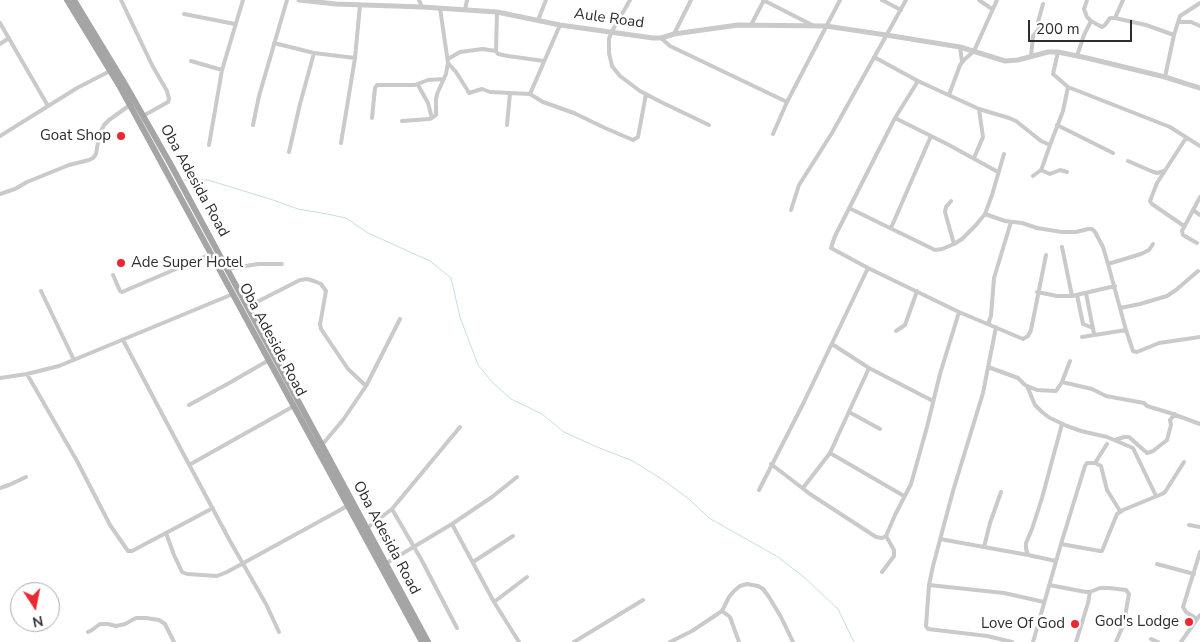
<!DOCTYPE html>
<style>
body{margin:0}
#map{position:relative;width:1200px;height:642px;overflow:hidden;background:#fff;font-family:"Nunito Sans",sans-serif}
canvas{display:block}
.north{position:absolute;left:10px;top:582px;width:50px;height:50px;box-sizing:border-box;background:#fff;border:1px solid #ababab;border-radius:50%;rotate:169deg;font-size:14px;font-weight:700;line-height:20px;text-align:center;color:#2d2d2d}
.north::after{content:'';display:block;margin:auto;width:18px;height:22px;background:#eb2732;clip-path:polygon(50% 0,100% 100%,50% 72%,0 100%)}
.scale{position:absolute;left:1028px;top:20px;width:104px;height:22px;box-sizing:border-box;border:2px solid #2d2d2d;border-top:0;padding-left:6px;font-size:15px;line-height:18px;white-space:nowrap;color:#2d2d2d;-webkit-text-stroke:4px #fff;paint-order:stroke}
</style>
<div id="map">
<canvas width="1200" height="642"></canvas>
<div class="north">N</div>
<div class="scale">200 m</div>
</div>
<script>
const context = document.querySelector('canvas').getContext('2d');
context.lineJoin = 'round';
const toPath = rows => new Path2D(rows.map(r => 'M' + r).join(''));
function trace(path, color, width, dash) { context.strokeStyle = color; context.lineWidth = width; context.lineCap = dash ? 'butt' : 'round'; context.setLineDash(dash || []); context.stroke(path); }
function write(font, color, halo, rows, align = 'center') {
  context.font = font + ' "Nunito Sans",sans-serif'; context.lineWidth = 5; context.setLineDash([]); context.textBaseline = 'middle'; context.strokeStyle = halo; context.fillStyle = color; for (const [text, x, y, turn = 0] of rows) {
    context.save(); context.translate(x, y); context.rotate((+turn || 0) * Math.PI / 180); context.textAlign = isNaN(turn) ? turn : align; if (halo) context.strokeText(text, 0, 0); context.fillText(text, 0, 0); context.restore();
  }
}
const stream = toPath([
 [184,180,208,180,273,200,298,209,327,214,346,218,368,233,430,261,451,278,460,317,478,365,493,383,511,399,542,414,564,432,597,447,633,461,663,480,689,499,709,518,778,557,805,578,838,609,854,642]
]);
const minor = toPath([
 [121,0,152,65,167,91,169,99,168,102,143,116],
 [419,0,422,7],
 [630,0,611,33,609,39,609,53,612,66,620,76,640,91,661,102,709,125],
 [763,0,812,25],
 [882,0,901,10],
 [979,0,992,9],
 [1087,0,1084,9,1087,17,1091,21,1102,27,1105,25,1110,18,1115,18,1146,25,1174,35],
 [465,10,467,0],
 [184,14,235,24],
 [1115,18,1123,0],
 [538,20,546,0],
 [1178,22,1191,22,1200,26],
 [0,23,48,106],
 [751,25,764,0],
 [674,34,691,0],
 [661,38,670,46,787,102],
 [274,43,314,53,355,58],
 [0,44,9,38],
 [960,47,962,62],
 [496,51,497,12],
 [1058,52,1053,74,1068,87,1170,127,1200,146],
 [1031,56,1033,36,1038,30,1038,22,1043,4],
 [1077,56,1084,35,1091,21],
 [874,57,918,81,979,109,1009,118,1016,121,1041,141,1050,145],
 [448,59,460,52,483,49,496,51,498,54,508,56,544,61],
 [191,61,222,70],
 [448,63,456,72,468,91,469,93,482,89,490,92,530,94,543,102,574,113,605,128,633,140,638,137,646,94],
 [1165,77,1174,35,1180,16,1200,3],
 [918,81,895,118,835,236,831,248,868,268,959,312,1023,339,1028,336,1031,330,1046,255],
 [418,85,428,103,432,118],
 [530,94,560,25],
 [949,95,960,65,965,59,974,51,997,0],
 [372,118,375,88,377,85,415,85,428,80,444,79],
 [895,118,949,145,998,172],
 [402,121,429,119,432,118,436,115,436,99,437,94,446,74,448,63,440,8],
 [253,125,259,96,287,0],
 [507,125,510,93],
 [1057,125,1113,153],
 [773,134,787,102,840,0],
 [0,136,77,88,110,71],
 [341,143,355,58,360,5],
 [209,145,222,70,243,0],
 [289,152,300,104,314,53],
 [974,158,983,137,979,109],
 [1128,161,1151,171,1157,173,1164,171],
 [1041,170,1050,174,1060,170,1067,172],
 [1033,176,1041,170,1043,165,1050,145,1063,111,1068,87],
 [0,194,15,189,27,182,69,165,89,160,93,158,96,154,99,136,104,125,109,120,130,105],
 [951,201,946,207,945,212,954,244],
 [849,208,935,250,942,249,954,244,962,239,976,225,985,214,992,195,1004,154],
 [791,210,799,185,832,133,906,0],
 [1193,210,1200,215],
 [985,214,1005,221,1022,223,1037,228,1062,232,1076,232,1088,229,1092,229,1095,232,1103,247,1108,264,1126,330,1133,351,1137,352,1159,343,1200,337],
 [1184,226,1152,204,1150,201,1157,183,1186,138],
 [891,228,931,136],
 [1197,243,1183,235,1182,231,1200,197],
 [1062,247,1072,296],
 [1108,264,1141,254,1149,250,1153,244],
 [227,269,258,264,282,264],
 [113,275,120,291,122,292,211,254],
 [41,291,74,360],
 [1037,292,1057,296,1072,296,1115,286],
 [1086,293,1094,334],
 [1077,295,1083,324,1093,328],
 [247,307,300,280,307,279,314,281,321,284,326,291,321,319,320,324,321,329,348,369,366,386],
 [1120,308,1140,304,1167,296,1176,290,1198,271],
 [988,324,991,316,994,278,1011,222],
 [996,327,983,393,953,491,933,566,929,585,926,626,928,629,987,636,1012,642],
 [896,331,905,325,917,291],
 [1082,337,1126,330],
 [123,340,169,427,230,541,266,604,279,632],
 [832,344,869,368,933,401],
 [988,367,1018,378,1025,385,1037,390,1056,391,1062,382,1070,361],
 [27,374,77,461,110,525,128,551,132,551,213,508],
 [0,378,27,374,59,366,233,294],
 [1062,382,1092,389,1106,396,1144,403,1147,406,1170,413,1200,424],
 [1027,386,1035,405,1042,412,1050,418,1067,426,1081,431,1107,437,1133,448,1156,496],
 [189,405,231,382,269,360],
 [849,412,880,429],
 [1115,440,1124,437,1129,437,1147,453,1153,451,1167,440,1171,425,1170,420,1175,414],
 [321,446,343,420,366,386,400,319],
 [830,453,904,496],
 [1095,463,1107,444],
 [771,464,810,494,876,537,882,538,886,536],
 [189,465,294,406],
 [0,488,9,485,26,477],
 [803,488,830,453,869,368],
 [759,490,803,404,868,268],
 [392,509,421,559,457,628],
 [452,524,494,602,519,642],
 [1189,525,1200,527],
 [367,528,392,509,460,427],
 [166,533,174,555,182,572,187,574,217,576,227,572,342,509,348,505],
 [886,536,895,515,911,484,927,427,940,374,959,312],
 [940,539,1028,555,1056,561],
 [1061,544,1100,551,1102,551,1117,514,1123,510,1162,494,1165,492,1184,462],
 [984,547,990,523,1001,492],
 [1028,555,1026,549,1026,543,1032,529,1042,498,1062,424],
 [473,562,513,536],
 [385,564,452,524,492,497,517,477],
 [1157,564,1194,574],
 [882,572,894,556,894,550,886,536],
 [929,585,1004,593,1044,602],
 [1049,585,1086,592,1090,592,1100,588,1109,588,1126,590,1129,594,1128,599,1124,623,1116,642],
 [494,602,527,577],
 [722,611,730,617,739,642],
 [1197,619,1186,612,1183,607,1200,552],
 [88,632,92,630,100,624,108,624,116,626,125,624,136,618,146,618,159,620,165,624,174,642],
 [1151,639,1158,642],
 [574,642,643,600],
 [670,642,692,631,722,611,729,597,734,591,740,586,747,584,758,586,763,589,769,597,781,617,793,642],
 [1033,642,1061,544,1085,466,1087,463,1095,463,1101,466,1107,490,1120,511],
 [1076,642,1088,603,1090,592],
 [1181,642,1200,615]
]);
const tertiary = toPath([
 [299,0,336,4,422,7,497,12,560,25,653,38,661,38,674,34,738,25,826,26,886,35,960,47,1005,61,1018,60,1048,52,1058,52,1087,58,1165,77,1200,88]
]);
const primary = toPath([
 [67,0,120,87,148,138,422,642],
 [74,0,125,84,171,165,428,642]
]);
const markers = [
 [121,136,5,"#eb2732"],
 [121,263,5,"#eb2732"],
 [1189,622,5,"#eb2732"],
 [1075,624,5,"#eb2732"]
];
const streetNames = [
 ["Aule Road",609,19,8],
 ["Oba Adesida Road",194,181,61],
 ["Oba Adeside Road",272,340,62],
 ["Oba Adesida Road",386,538,62]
];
const poiNames = [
 ["Goat Shop",111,136],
 ["Ade Super Hotel",131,263,"left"],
 ["God's Lodge",1179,622],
 ["Love Of God",1065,624]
];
trace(stream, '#c4dcec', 1);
trace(minor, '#cacaca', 4);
trace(tertiary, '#cacaca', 5);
trace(primary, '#a5a5a5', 6);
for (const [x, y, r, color] of markers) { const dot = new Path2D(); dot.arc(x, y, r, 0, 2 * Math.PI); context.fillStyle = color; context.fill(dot); trace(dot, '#fff', 2); }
write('15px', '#2d2d2d', '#fff', streetNames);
write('15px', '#2d2d2d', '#fff', poiNames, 'right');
</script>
